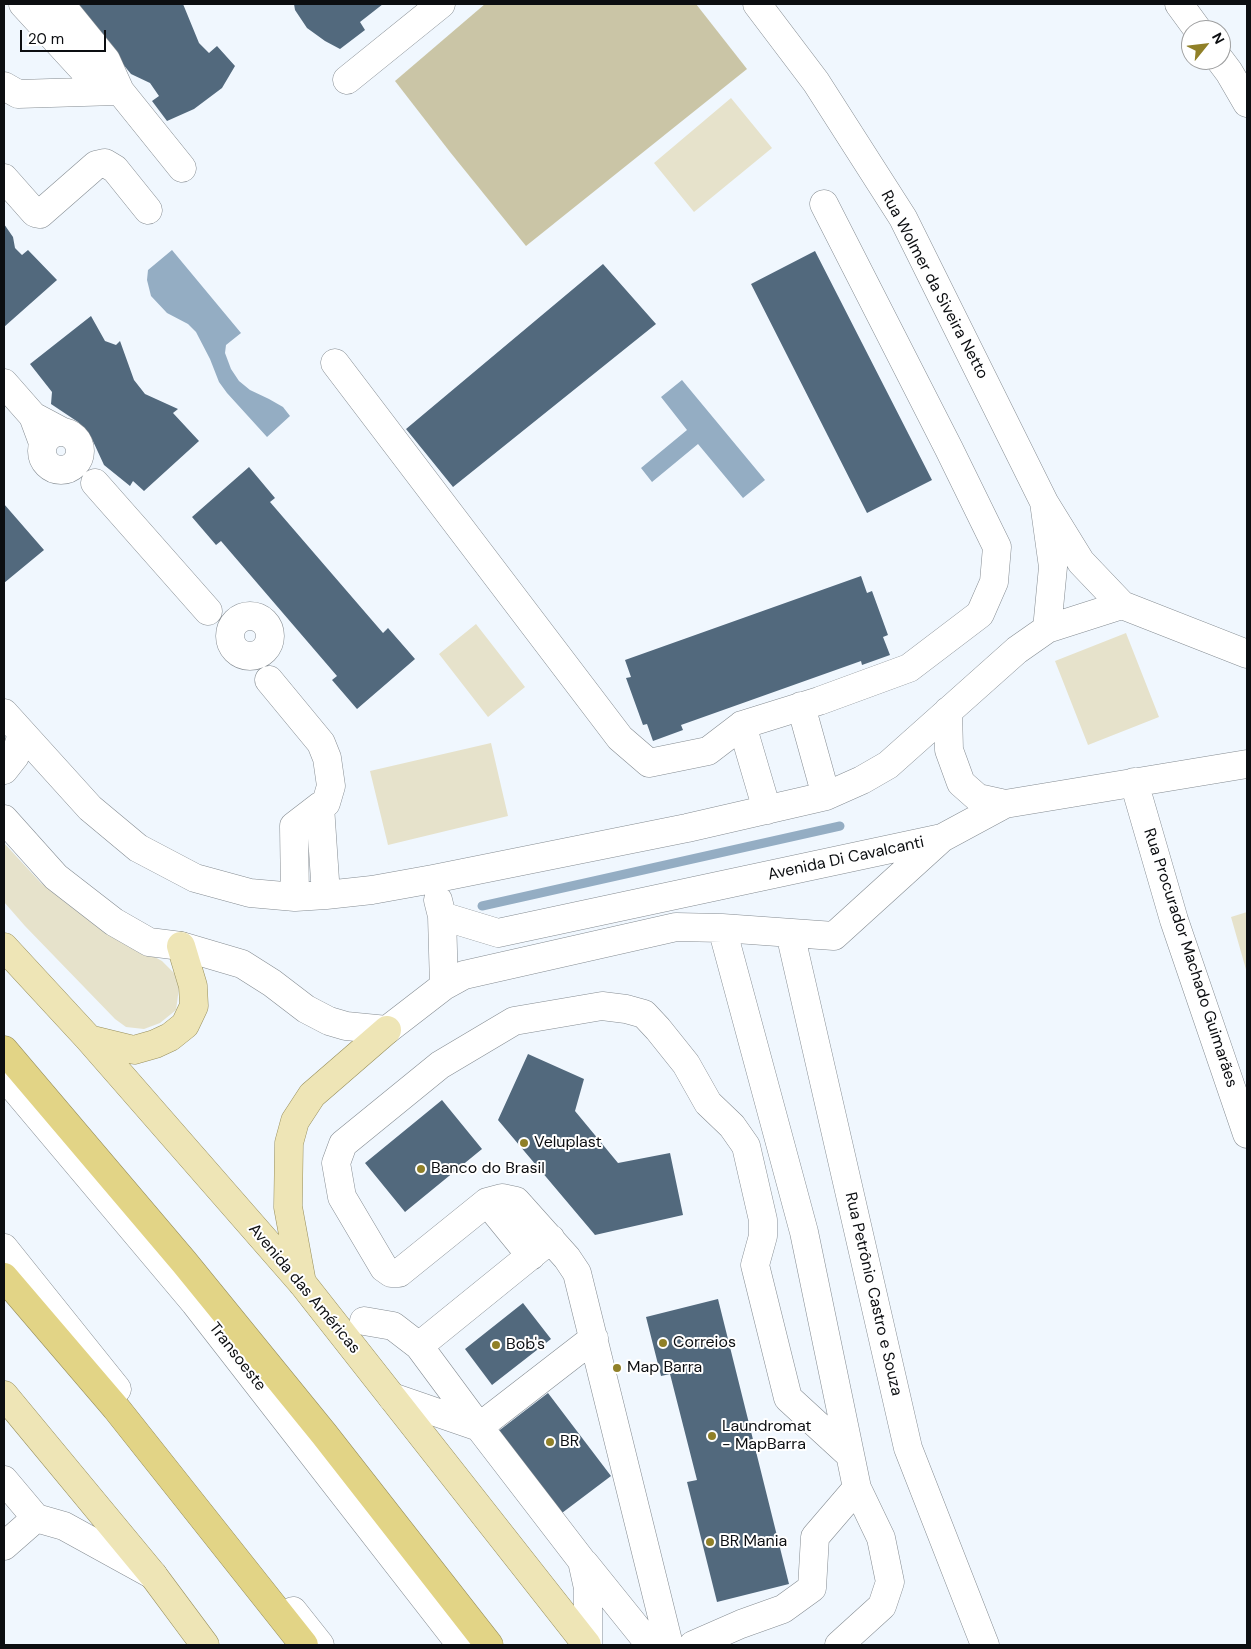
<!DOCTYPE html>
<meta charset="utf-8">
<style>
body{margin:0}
#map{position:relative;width:1251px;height:1649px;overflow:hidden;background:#f0f7fe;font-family:"DM Sans",sans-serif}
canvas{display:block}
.frame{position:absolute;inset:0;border:5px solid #0c0e11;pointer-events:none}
.north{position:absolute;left:1181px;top:20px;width:50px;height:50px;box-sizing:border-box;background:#fff;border:1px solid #9e9fa0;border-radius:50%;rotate:61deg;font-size:14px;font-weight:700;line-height:20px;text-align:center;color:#0c0e11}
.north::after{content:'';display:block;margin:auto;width:18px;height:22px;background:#908028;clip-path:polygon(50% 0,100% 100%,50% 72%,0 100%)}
.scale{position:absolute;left:20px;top:30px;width:86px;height:22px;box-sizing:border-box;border:2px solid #0c0e11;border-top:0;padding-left:6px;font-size:15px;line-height:18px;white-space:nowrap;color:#0c0e11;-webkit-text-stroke:4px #fff;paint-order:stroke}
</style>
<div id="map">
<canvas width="1251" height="1649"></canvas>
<div class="frame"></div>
<div class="north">N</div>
<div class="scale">20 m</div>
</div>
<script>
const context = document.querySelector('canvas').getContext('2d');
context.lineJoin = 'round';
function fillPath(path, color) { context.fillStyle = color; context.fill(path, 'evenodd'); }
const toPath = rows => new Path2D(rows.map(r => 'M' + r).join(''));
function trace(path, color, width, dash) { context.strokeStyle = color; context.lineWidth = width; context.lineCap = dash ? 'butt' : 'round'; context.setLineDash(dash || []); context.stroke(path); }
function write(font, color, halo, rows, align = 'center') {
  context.font = font + ' "DM Sans",sans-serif'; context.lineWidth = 4; context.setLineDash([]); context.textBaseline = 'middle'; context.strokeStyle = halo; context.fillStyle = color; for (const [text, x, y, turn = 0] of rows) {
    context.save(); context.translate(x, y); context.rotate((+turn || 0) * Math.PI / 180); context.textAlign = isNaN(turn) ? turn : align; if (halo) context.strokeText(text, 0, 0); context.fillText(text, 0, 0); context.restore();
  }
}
const green = toPath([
 [731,98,772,148,694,212,654,163],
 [476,624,525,687,488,717,439,654],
 [1126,633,1159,717,1088,745,1055,661],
 [491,743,508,816,388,845,370,771],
 [4,843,41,883,93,923,162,961,174,973,179,988,176,1010,160,1023,144,1029,126,1027,115,1019,25,926,4,902],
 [1247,912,1247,973,1231,917]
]);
const forest = toPath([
 [485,4,696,4,747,69,526,246,450,152,395,81]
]);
const water = toPath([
 [172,250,241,333,226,345,225,353,231,369,239,381,250,390,269,399,283,407,290,416,267,437,227,393,219,382,210,359,196,332,188,324,167,313,151,296,147,280,148,270],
 [682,380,765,480,743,498,698,444,652,482,641,468,687,430,661,397]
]);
const stream = toPath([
 [482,906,840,826]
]);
const building = toPath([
 [74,4,183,4,199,43,209,53,217,46,235,66,222,88,194,109,167,121,152,101,159,96,150,83,131,74],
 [294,4,383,4,360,22,365,30,340,49,325,41,307,28,295,10],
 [4,224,13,237,15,248,22,255,28,250,57,280,4,327],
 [815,251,932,480,867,513,751,284],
 [603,264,656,324,453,487,406,429],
 [91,316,105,341,116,345,120,341,134,380,145,394,178,409,173,413,199,441,144,491,133,481,130,486,104,465,92,439,78,422,51,404,52,392,30,364],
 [249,467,275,498,270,502,383,633,388,628,415,659,357,709,332,680,337,676,221,541,216,545,192,517],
 [4,504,44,550,4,583],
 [861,576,867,593,872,591,888,635,883,637,890,655,862,665,861,661,681,725,683,730,653,741,647,724,643,725,626,678,631,677,625,660],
 [528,1054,584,1079,575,1111,618,1163,670,1153,683,1215,595,1235,498,1120],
 [442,1100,482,1149,405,1212,365,1163],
 [718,1299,789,1584,717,1602,687,1482,697,1480,670,1374,661,1376,646,1317],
 [523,1303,551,1339,492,1385,465,1349],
 [548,1393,611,1476,554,1519,492,1436]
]);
const minor = toPath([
 [23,4,90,77,120,91],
 [757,4,816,82,903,218,1044,502],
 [1179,4,1198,30],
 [27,8,62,6,106,60,120,91,182,168],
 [1220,60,1229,72,1247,103],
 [347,80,441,4],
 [4,86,18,94,116,91],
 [4,178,35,213,40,214,96,165,105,163,115,169,148,210],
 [335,363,620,738,649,763,708,751,742,725,819,701,909,668,980,614,994,582,997,547,949,449,824,204],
 [4,383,33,416],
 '42 451a19 19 0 1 1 38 0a19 19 0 1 1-38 0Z',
 [43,443,33,416,63,432],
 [95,483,208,611],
 '230 636a20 20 0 1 1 40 0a20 20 0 1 1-40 0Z',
 [1047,629,1053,567,1044,502,1081,562,1122,605],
 [269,680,321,743,327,758,331,786,326,803,320,806],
 [801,706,826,796],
 [948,711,949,750,961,783,978,798,1005,804],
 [4,713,90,808,138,848,195,878,250,893,295,897,326,895,372,890,433,879,687,828,826,796,862,780,888,765,1017,650,1047,629,1122,605,1247,654],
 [742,725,767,810],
 [4,770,15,756,22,734],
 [1134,782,1174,920,1247,1134],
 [4,819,56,877,114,922,149,942,181,946,242,964,272,983,306,1009,329,1021,346,1026,387,1030,444,986,464,975,676,927,722,928,834,936,942,838],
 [295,897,294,826,320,806,326,895],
 [438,900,442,916,444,986],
 [442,916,498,933,942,838,1005,804,1247,764],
 [722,928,804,1232,857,1488,881,1538,890,1582,882,1606,839,1645],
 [790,933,908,1448,985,1645],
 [4,1076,195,1303,461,1645],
 [487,1202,531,1256],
 [4,1248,117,1389],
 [364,1321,393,1326,419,1346,479,1427,594,1338],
 [419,1346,551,1239],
 [392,1397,479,1427,582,1561,588,1588,588,1645],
 [4,1480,36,1518,64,1526,153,1575],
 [4,1546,36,1518],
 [585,1564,643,1636,655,1645],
 [293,1611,320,1645],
 [669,1645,577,1273,567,1258,516,1201,502,1198,487,1202,399,1273,391,1273,384,1268,342,1197,336,1163,343,1144,440,1065,514,1021,602,1006,626,1009,644,1014,658,1029,686,1064,708,1103,732,1126,746,1146,763,1220,763,1236,755,1265,788,1398,849,1454],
 [693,1645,741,1624,783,1609,812,1588,815,1537,857,1488]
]);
const major = toPath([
 [4,947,89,1039,303,1284,587,1645],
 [89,1039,134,1050,155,1044,170,1037,185,1025,194,1006,193,986,181,946],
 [302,1283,288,1207,289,1143,295,1121,312,1095,387,1030],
 [4,1395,153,1575,205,1645]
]);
const highway = toPath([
 [4,1050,184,1262,324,1434,489,1645],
 [4,1277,116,1408,304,1645]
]);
const markers = [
 [524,1143,5,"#908028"],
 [421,1169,5,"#908028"],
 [663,1343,5,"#908028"],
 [496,1345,5,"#908028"],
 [617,1368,5,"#908028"],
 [712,1436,5,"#908028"],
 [550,1442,5,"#908028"],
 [710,1542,5,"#908028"]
];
const streetNames = [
 ["Rua Wolmer da Siveira Netto",934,285,62],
 ["Avenida Di Cavalcanti",846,859,-12],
 ["Rua Procurador Machado Guimarães",1190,958,72],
 ["Avenida das Américas",304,1289,50],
 ["Rua Petrônio Castro e Souza",873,1294,77],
 ["Transoeste",237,1357,52]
];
const poiNames = [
 ["Veluplast",534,1143],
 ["Banco do Brasil",431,1169],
 ["Correios",673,1343],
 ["Bob's",506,1345],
 ["Map Barra",627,1368],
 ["Laundromat",722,1427],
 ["- MapBarra",722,1445],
 ["BR",560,1442],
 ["BR Mania",720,1542]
];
fillPath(green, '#e6e2cb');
fillPath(forest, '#cac5a6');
fillPath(water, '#94adc3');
trace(stream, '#94adc3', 9);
fillPath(building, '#52697d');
trace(minor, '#858c92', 29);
trace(major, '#978f5d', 29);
trace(highway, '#978f5d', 29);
trace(minor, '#fff', 28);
trace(major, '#eee5b6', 28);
trace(highway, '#e2d486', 28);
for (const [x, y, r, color] of markers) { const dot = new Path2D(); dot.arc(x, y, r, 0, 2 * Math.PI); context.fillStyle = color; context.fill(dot); trace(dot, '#fff', 2); }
write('16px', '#0c0e11', '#fff', streetNames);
write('16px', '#0c0e11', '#fff', poiNames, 'left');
</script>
